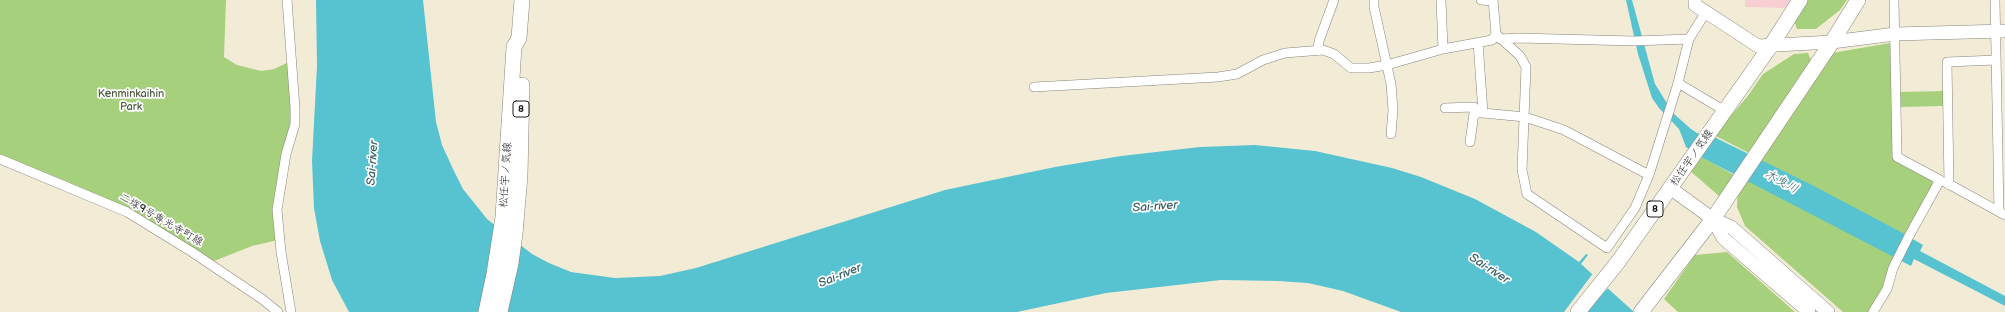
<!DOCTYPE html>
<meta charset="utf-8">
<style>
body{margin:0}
canvas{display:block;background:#f2ecd7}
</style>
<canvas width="2005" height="312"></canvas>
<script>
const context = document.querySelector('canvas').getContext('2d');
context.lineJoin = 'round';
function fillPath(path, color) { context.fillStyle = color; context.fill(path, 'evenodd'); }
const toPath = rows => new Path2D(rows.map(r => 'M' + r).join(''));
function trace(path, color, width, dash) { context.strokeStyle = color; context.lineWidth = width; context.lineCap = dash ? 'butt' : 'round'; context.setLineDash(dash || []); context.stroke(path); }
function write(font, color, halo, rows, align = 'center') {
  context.font = font + ' "Balsamiq Sans","Klee One",sans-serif'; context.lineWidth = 3.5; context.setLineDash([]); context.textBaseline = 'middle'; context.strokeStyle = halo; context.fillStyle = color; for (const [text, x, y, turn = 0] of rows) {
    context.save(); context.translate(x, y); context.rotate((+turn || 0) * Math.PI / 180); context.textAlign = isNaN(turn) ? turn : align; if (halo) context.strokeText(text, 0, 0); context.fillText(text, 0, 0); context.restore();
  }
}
const built = toPath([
 [1745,0,1790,0,1785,8,1745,7]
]);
const green = toPath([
 [0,0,226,0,224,57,237,65,261,71,274,69,289,62,293,117,286,141,278,240,252,246,214,261,134,211,63,180,0,155],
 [1807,0,1847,0,1840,10,1816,29,1797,29,1794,20],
 [1890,43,1894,159,1931,180,1933,184,1883,288,1869,312,1843,312,1745,226,1737,207,1738,188,1832,53],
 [1808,53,1811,60,1749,153,1714,135,1747,97,1763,74,1794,54],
 [1943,91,1943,106,1899,107,1899,92],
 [1700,156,1734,175,1719,196,1689,170],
 [1727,252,1795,312,1678,312,1664,299,1695,255]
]);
const water = toPath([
 [316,0,423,0,436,122,442,145,454,171,463,189,487,219,532,254,549,263,571,272,615,278,660,276,696,268,945,190,1055,167,1121,156,1200,147,1255,145,1315,151,1392,168,1421,177,1475,199,1536,232,1579,262,1586,254,1588,255,1581,264,1634,312,1401,312,1343,291,1308,283,1278,281,1221,280,1106,293,1017,312,349,312,332,280,320,241,314,208,312,161,317,66],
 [1626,0,1632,0,1655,84,1673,113,1691,129,1697,133,1714,137,1810,184,1899,231,1923,245,1920,251,2005,296,2005,306,1914,259,1911,266,1701,157,1686,147,1679,129,1659,108,1652,98,1638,54]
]);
const pier = toPath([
 [1594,272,1610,286,1585,312,1564,312]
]);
const street = toPath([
 [287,0,295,108,295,124,286,154,277,210,281,252,291,312],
 [1374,0,1374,7,1391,84,1393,110,1391,134],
 [1441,0,1443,49],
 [1481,0,1493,1],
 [1493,0,1496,34,1520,56,1526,67,1522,170,1527,194,1607,248,1635,208,1649,175,1678,83,1689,39,1706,12],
 [1995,0,1999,211],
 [1500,39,1519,38,1634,41,1689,39],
 [1318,51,1319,41,1334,0],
 [1678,83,1725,111],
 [1034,87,1218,77,1237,74,1263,60,1285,53,1323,50,1334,54,1351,68,1369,68,1387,65,1443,49,1492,40,1496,34],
 [1445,108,1474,107,1474,113],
 [1483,113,1525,117,1564,130,1649,175],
 [1470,142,1474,113,1483,113,1478,42],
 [0,159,127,212,192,252,262,299,278,312],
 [1945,182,2005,215],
 [1949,185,1947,62,1996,60],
 [1873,312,1887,289,1893,268,1909,236,1940,180,1897,157,1894,0]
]);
const secondary = toPath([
 [1695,0,1695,5,1758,46,1832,42,1895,34,2005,31],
 [1670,188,1713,219,1731,227,1828,312],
 [1713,219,1723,238,1809,312]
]);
const primary = toPath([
 [486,312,494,274,503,217,514,47,519,38,522,0],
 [500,312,511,263,515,234,520,175,522,85],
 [1578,312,1618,262,1772,44,1800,0],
 [1641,312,1713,219,1832,42,1858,0]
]);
const shields = [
 [521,109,16],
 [1655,209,16]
];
const shieldNames = [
 ["8",521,109],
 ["8",1655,209]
];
const parkNames = [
 ["Kenminkaihin",131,94],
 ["Park",131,107]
];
const streetNames = [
 ["松任宇ノ気線",1692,158,-55],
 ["松任宇ノ気線",506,175,-86],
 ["二塚9号専光寺町線",161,220,30]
];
const waterNames = [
 ["Sai-river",373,163,-86],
 ["木曳川",1781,182,28],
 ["Sai-river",1155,207,-4],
 ["Sai-river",1489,269,33],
 ["Sai-river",840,276,-22]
];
fillPath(built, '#f7cfd3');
fillPath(green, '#a6d07b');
fillPath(water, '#57c3d0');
fillPath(pier, '#f2ecd7');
trace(street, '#87847a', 10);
trace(secondary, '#87847a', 14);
trace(primary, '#87847a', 16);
trace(street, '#fff', 9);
trace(secondary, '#fff', 13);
trace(primary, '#fff', 15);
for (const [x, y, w] of shields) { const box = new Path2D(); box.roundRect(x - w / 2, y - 8, w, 16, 3); context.fillStyle = '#fff'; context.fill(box); trace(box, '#1c1c1c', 1); }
write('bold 10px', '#1c1c1c', null, shieldNames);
write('11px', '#4c5b3d', '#fff', parkNames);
write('11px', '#1c1c1c', '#fff', streetNames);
write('italic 12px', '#345f64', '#fff', waterNames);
</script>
